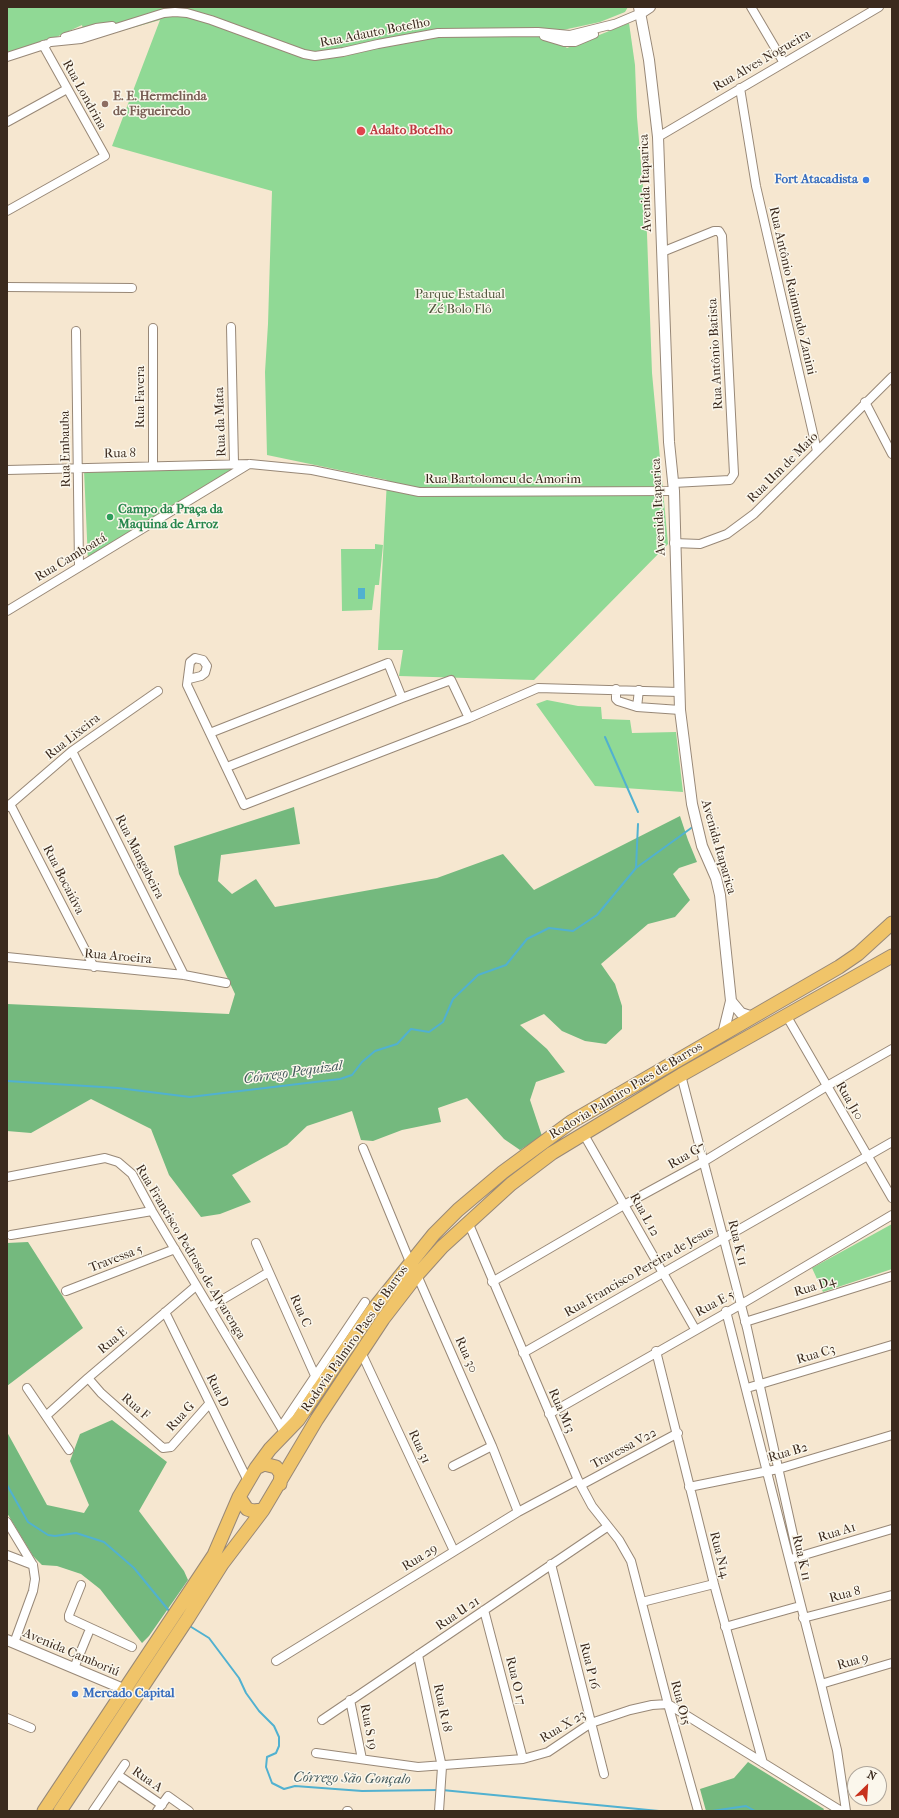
<!DOCTYPE html>
<meta charset="utf-8">
<style>
body{margin:0}
#map{position:relative;width:899px;height:1818px;overflow:hidden;background:#f6e7d0;font-family:"IM FELL French Canon",serif}
canvas{display:block}
.frame{position:absolute;inset:0;border:8px solid #3b2a1e;pointer-events:none}
.north{position:absolute;left:847px;top:1766px;width:40px;height:40px;box-sizing:border-box;background:#fbf7ec;border:1px solid #aea59a;border-radius:50%;rotate:25deg;font-size:11px;font-weight:700;line-height:16px;text-align:center;color:#3b2a1e}
.north::after{content:'';display:block;margin:auto;width:14px;height:18px;background:#c8321e;clip-path:polygon(50% 0,100% 100%,50% 72%,0 100%)}
</style>
<div id="map">
<canvas width="899" height="1818"></canvas>
<div class="frame"></div>
<div class="north">N</div>
</div>
<script>
const context = document.querySelector('canvas').getContext('2d');
context.lineJoin = 'round';
function fillPath(path, color) { context.fillStyle = color; context.fill(path, 'evenodd'); }
const toPath = rows => new Path2D(rows.map(r => 'M' + r).join(''));
function trace(path, color, width, dash) { context.strokeStyle = color; context.lineWidth = width; context.lineCap = dash ? 'butt' : 'round'; context.setLineDash(dash || []); context.stroke(path); }
function write(font, color, halo, rows, align = 'center') {
  context.font = font + ' "IM FELL French Canon",serif'; context.lineWidth = 3; context.setLineDash([]); context.textBaseline = 'middle'; context.strokeStyle = halo; context.fillStyle = color; for (const [text, x, y, turn = 0] of rows) {
    context.save(); context.translate(x, y); context.rotate((+turn || 0) * Math.PI / 180); context.textAlign = isNaN(turn) ? turn : align; if (halo) context.strokeText(text, 0, 0); context.fillText(text, 0, 0); context.restore();
  }
}
const green = toPath([
 [7,7,628,7,625,12,600,22,563,30,564,46,567,48,629,23,635,65,637,117,647,234,652,373,668,544,534,680,399,676,403,650,378,650,387,480,267,455,265,372,268,324,272,191,112,146,160,20,86,41,82,25,50,40,7,53],
 [238,466,88,561,84,470],
 [375,544,383,545,379,585,375,585,372,610,342,611,341,549,375,549],
 [547,700,578,706,601,707,602,719,630,720,632,733,676,732,683,792,595,786,536,704],
 [892,1224,892,1269,823,1292,812,1268]
]);
const forest = toPath([
 [294,807,300,844,221,855,218,881,232,894,256,879,275,907,437,878,503,854,534,890,680,816,688,840,697,862,679,868,673,874,690,900,675,917,648,924,601,964,615,984,622,1006,622,1029,606,1044,585,1041,562,1031,544,1014,520,1025,547,1049,565,1072,536,1082,530,1100,542,1136,520,1150,504,1139,467,1098,438,1108,441,1122,402,1130,373,1141,361,1140,352,1111,307,1126,287,1145,232,1175,251,1202,220,1214,201,1217,169,1175,151,1129,91,1099,31,1133,7,1131,7,1004,229,1014,235,994,179,874,174,846],
 [28,1242,83,1328,7,1386,7,1243],
 [112,1420,167,1462,139,1511,184,1571,188,1580,149,1636,142,1643,100,1589,81,1574,57,1566,42,1565,33,1556,7,1513,7,1432,47,1505,84,1513,89,1505,70,1461,80,1434],
 [748,1762,824,1809,823,1811,706,1811,700,1789,734,1778]
]);
const water = toPath([
 [358,588,365,588,365,599,358,599]
]);
const stream = toPath([
 [605,737,638,812],
 [636,868,638,824],
 [7,1081,118,1088,190,1097,340,1079,352,1075,362,1062,375,1051,397,1044,411,1029,429,1032,443,1022,453,999,478,975,506,965,527,939,549,928,573,931,597,915,636,868,694,826],
 [7,1485,28,1522,48,1535,55,1536,76,1533,104,1542,134,1568,170,1612],
 [188,1625,209,1638,239,1678,246,1693,259,1711,274,1726,279,1737,279,1746,276,1753,267,1757,266,1767,272,1783,284,1789,295,1786,362,1791,437,1790],
 [442,1790,659,1811],
 [712,1811,746,1806,755,1811]
]);
const minor = toPath([
 [751,7,784,63],
 [610,26,641,13],
 [544,36,564,42,575,42,594,34],
 [65,37,96,28,112,26],
 [51,42,81,39,164,13,175,12,187,13,211,20,304,54,315,56,343,52,378,44,438,33,538,32,570,35,614,24],
 [7,57,47,44],
 [740,88,756,186,817,451],
 [7,122,67,89],
 [658,137,879,7],
 [7,211,105,156,43,45],
 [662,252,714,231,719,231,722,236,734,474,730,480,673,483],
 [7,287,132,288],
 [231,327,234,463],
 [153,328,153,465],
 [76,331,79,567],
 [865,402,892,454],
 [7,470,250,464,312,470,419,492,674,491],
 [674,543,700,544,727,534,754,514,892,377],
 [7,611,249,464],
 [189,679,201,676,205,673,207,666,203,660,195,658,190,662,187,685,244,805,469,718,538,688,679,692],
 [616,689,616,699,618,701,637,707],
 [639,690,637,707,680,710],
 [210,733,388,663,402,698],
 [72,751,184,975],
 [227,767,402,698,451,680,469,718],
 [10,804,94,967],
 [7,807,72,751,158,691],
 [7,957,184,975,226,983],
 [786,1015,892,1198],
 [681,1075,747,1328,798,1557],
 [583,1133,695,1329],
 [363,1148,410,1262],
 [7,1177,105,1158,118,1162,132,1174,152,1211,285,1434],
 [468,1222,578,1480,592,1506,619,1540,631,1561,668,1704,698,1811],
 [11,1235,152,1211],
 [256,1243,321,1389],
 [417,1275,492,1446,518,1512],
 [492,1282,624,1205,703,1162,827,1086,892,1049],
 [66,1291,175,1249],
 [210,1307,269,1272],
 [726,1311,821,1684,837,1750,846,1811],
 [165,1312,248,1481],
 [745,1322,892,1276],
 [656,1351,714,1584,763,1763],
 [361,1352,454,1551],
 [523,1353,892,1142],
 [88,1378,101,1393,163,1448,171,1447,209,1404],
 [27,1388,69,1450],
 [747,1388,892,1345],
 [549,1414,740,1305,892,1215],
 [47,1415,88,1378,196,1286],
 [281,1427,365,1302],
 [453,1466,492,1446],
 [581,1485,678,1433],
 [689,1487,778,1469,892,1435],
 [7,1522,33,1565,35,1579,33,1591,14,1643],
 [7,1555,33,1565],
 [794,1558,892,1529],
 [551,1564,604,1774],
 [81,1585,69,1615,69,1618,132,1647],
 [642,1602,714,1584],
 [484,1610,523,1759],
 [803,1618,892,1595],
 [725,1627,800,1606],
 [418,1655,442,1767,439,1811],
 [276,1661,518,1512,578,1480],
 [74,1668,90,1629],
 [821,1684,892,1663],
 [350,1700,362,1759],
 [7,1718,31,1728],
 [322,1720,607,1527],
 [316,1753,418,1767,523,1759,548,1752,591,1723,630,1710,652,1705,668,1704,841,1811],
 [118,1775,162,1805],
 [93,1811,125,1764],
 [157,1811,168,1796,189,1811],
 [347,1811,348,1811]
]);
const tertiary = toPath([
 [639,7,649,60,658,137,669,442,674,491,680,710,692,804,702,846,716,878,720,895,731,1001,723,1034],
 [641,13,650,7],
 [731,1001,741,1013,753,1017],
 [7,1640,126,1690]
]);
const primary = toPath([
 [256,1468,264,1464,276,1467,281,1474,280,1484],
 [239,1497,247,1509,253,1511,263,1510],
 [44,1811,214,1555,239,1497,256,1468,270,1449,298,1420,372,1311,434,1234,458,1210,503,1172,571,1122,839,967,858,954,892,923],
 [60,1811,188,1618,222,1564,263,1510,317,1419,383,1319,417,1275,442,1247,511,1184,552,1153,681,1075,892,956]
]);
const markers = [
 [105,104,4,"#8d6e63"],
 [361,131,5,"#e0444e"],
 [866,180,4,"#3f7fe0"],
 [110,517,4,"#2e9e5b"],
 [75,1694,4,"#3f7fe0"]
];
const streetNames = [
 ["Rua Adauto Botelho",375,33,-11],
 ["Rua Alves Nogueira",762,61,-30],
 ["Rua Londrina",84,95,61],
 ["Avenida Itaparica",646,183,-92],
 ["Rua Antônio Raimundo Zanini",792,291,77],
 ["Rua Antônio Batista",716,354,-93],
 ["Rua Favera",141,397,-90],
 ["Rua da Mata",221,422,-92],
 ["Rua Embauba",66,449,-91],
 ["Rua 8",120,454,-1],
 ["Rua Um de Maio",783,468,-45],
 ["Rua Bartolomeu de Amorim",503,480],
 ["Avenida Itaparica",659,507,-93],
 ["Rua Camboatá",71,558,-31],
 ["Rua Lixeira",73,737,-38],
 ["Avenida Itaparica",718,847,74],
 ["Rua Mangabeira",139,857,63],
 ["Rua Bocaiúva",63,880,63],
 ["Rua Aroeira",118,957,5],
 ["Rodovia Palmiro Paes de Barros",626,1091,-31],
 ["Rua J10",849,1101,60],
 ["Rua G7",687,1156,-30],
 ["Rua L 12",644,1215,61],
 ["Rua K 11",737,1243,76],
 ["Rua Francisco Pedroso de Alvarenga",190,1252,59],
 ["Travessa 5",116,1259,-21],
 ["Rua Francisco Pereira de Jesus",639,1272,-30],
 ["Rua D4",815,1287,-17],
 ["Rua E 5",715,1304,-28],
 ["Rua C",300,1311,66],
 ["Rodovia Palmiro Paes de Barros",355,1339,-55],
 ["Rua E",113,1341,-40],
 ["Rua 30",466,1355,66],
 ["Rua C3",816,1355,-17],
 ["Rua D",217,1391,64],
 ["Rua F",135,1407,41],
 ["Rua M13",561,1411,66],
 ["Rua G",181,1417,-48],
 ["Rua 31",419,1447,65],
 ["Travessa V22",624,1449,-28],
 ["Rua B2",788,1453,-16],
 ["Rua A1",837,1533,-17],
 ["Rua N14",719,1555,76],
 ["Rua 29",420,1558,-32],
 ["Rua K 11",801,1558,77],
 ["Rua 8",845,1595,-15],
 ["Rua U 21",458,1614,-34],
 ["Avenida Camboriú",71,1653,23],
 ["Rua 9",853,1662,-16],
 ["Rua P 16",589,1666,76],
 ["Rua O 17",515,1681,76],
 ["Rua O15",680,1703,75],
 ["Rua R 18",442,1708,78],
 ["Rua S 19",368,1727,79],
 ["Rua X 23",563,1727,-31],
 ["Rua A",147,1780,35]
];
const educationNames = [
 ["E. E. Hermelinda",113,97],
 ["de Figueiredo",113,112]
];
const healthNames = [
 ["Adalto Botelho",370,131]
];
const shopNames = [
 ["Fort Atacadista",858,180],
 ["Mercado Capital",83,1694,"left"]
];
const parkNames = [
 ["Parque Estadual",460,295],
 ["Zé Bolo Flô",460,310]
];
const leisureNames = [
 ["Campo da Praça da",118,510],
 ["Maquina de Arroz",118,525]
];
const waterNames = [
 ["Córrego Pequizal",293,1073,-8],
 ["Córrego São Gonçalo",352,1779,1]
];
fillPath(green, '#90d995');
fillPath(forest, '#74b97e');
fillPath(water, '#51b1d0');
trace(stream, '#51b1d0', 2);
trace(minor, '#988877', 10);
trace(tertiary, '#988877', 12);
trace(primary, '#988877', 15);
trace(minor, '#fff', 8);
trace(tertiary, '#fff', 10);
trace(primary, '#f0c469', 13);
for (const [x, y, r, color] of markers) { const dot = new Path2D(); dot.arc(x, y, r, 0, 2 * Math.PI); context.fillStyle = color; context.fill(dot); trace(dot, '#fbf7ec', 1.5); }
write('13px', '#3b2a1e', '#fbf7ec', streetNames);
write('bold 13px', '#785e54', '#fbf7ec', educationNames, 'left');
write('bold 13px', '#be3a42', '#fbf7ec', healthNames, 'left');
write('bold 13px', '#366cbe', '#fbf7ec', shopNames, 'right');
write('13px', '#50563c', '#fbf7ec', parkNames);
write('bold 13px', '#27864d', '#fbf7ec', leisureNames, 'left');
write('italic 14px', '#43595c', '#fbf7ec', waterNames);
</script>
